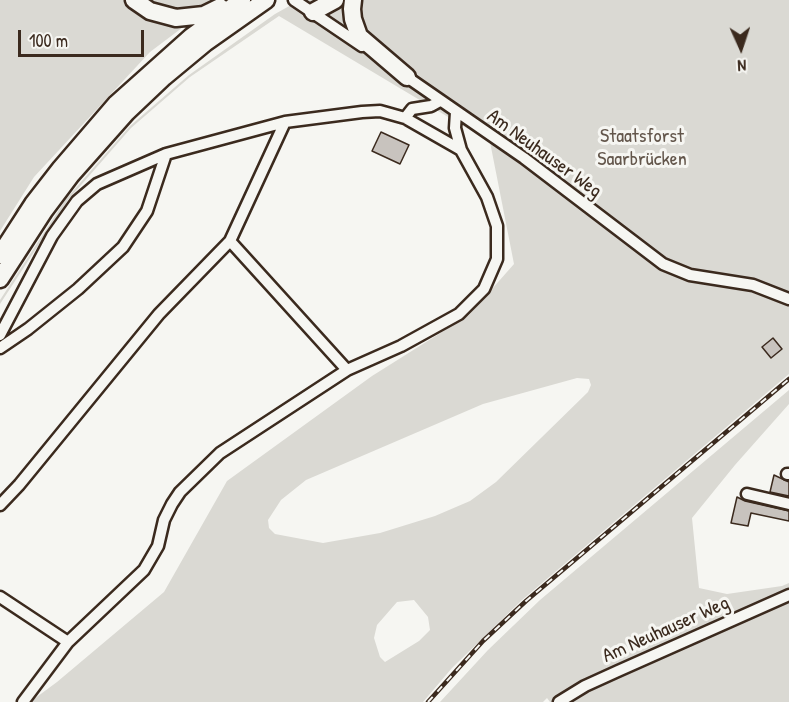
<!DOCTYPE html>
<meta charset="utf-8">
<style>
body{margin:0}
#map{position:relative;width:789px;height:702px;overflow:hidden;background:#f6f6f2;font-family:"Patrick Hand",sans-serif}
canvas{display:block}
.north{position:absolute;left:711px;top:18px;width:60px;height:60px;-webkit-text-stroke:4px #f6f6f2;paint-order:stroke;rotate:177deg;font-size:16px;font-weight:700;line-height:24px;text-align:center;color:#3b2a1e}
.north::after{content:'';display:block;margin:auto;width:21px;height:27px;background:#3b2a1e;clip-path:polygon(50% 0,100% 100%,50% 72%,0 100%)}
.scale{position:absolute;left:18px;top:30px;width:126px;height:27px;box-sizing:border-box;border:3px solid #3b2a1e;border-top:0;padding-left:8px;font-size:18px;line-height:21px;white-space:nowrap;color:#3b2a1e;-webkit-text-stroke:4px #f6f6f2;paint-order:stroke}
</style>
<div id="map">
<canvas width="789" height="702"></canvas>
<div class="north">N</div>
<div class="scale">100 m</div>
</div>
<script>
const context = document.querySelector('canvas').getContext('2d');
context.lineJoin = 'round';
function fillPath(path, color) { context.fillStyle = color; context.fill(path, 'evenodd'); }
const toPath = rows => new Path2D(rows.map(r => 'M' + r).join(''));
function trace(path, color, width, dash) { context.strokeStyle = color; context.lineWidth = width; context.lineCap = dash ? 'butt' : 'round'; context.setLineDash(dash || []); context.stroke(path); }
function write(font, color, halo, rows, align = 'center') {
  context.font = font + ' "Patrick Hand",sans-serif'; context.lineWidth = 6; context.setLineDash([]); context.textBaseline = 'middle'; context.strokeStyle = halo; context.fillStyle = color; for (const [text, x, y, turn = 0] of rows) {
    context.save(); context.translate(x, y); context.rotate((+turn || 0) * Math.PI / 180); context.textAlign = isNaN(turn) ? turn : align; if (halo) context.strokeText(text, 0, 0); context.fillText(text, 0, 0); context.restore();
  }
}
const green = toPath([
 [0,0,219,0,150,52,34,177,0,231],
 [300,0,789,0,789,374,522,600,452,668,423,702,30,702,57,682,164,592,227,481,372,376,469,315,514,264,490,142,279,16,190,77,131,128,68,200,0,304,0,300,66,199,130,126,189,75,275,14],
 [577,378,589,379,591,385,588,392,496,482,470,501,435,516,380,533,323,543,275,534,269,528,268,520,281,500,306,480,483,404],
 [414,600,428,617,430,630,419,641,385,662,380,657,374,638,377,625,397,602],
 [789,390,789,404,735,465,692,518,699,588,727,594,782,586,789,583,789,702,550,702,547,698,543,702,440,702,488,650,540,600]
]);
const building = toPath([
 [381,132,409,145,400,164,372,151,381,132],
 [773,338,782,349,771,358,762,347,773,338],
 [774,475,789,482,789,496,770,492,774,475],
 [737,497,745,501,789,511,789,521,751,513,748,526,731,523,737,497]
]);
const minor = toPath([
 [294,0,362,46],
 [404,75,524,158,663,264,690,275,753,285,789,299],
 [405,118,412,109,431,106,440,101],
 [230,241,347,370],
 [0,335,52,236,77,201,97,184,166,154,285,122,362,112,380,111,405,118,461,150],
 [0,348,28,329,78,289,123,247,147,211,166,154],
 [787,474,789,474],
 [747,494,789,504],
 [0,505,19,485,159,314,230,241,285,122],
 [0,597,68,642],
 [23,702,68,642,144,570,158,546,164,520,172,504,180,492,220,453,347,370,401,346,459,314,484,289,497,259,497,226,487,197,461,150,455,128,456,112],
 [559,702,585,686,618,671,789,595]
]);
const highway = toPath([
 [134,0,150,11,176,18,204,15,220,7],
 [353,0,352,9,353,19,359,36,407,77],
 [313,12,335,0],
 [0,255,33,204,61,168,116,104,191,37,242,0],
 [0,279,44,211,71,175,126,113,164,77,205,43,266,0]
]);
const rail = toPath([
 [428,702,483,641,526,601,789,379]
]);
const parkNames = [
 ["Staatsforst",642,137],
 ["Saarbrücken",642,160]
];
const streetNames = [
 ["Am Neuhauser Weg",544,154,36],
 ["Am Neuhauser Weg",666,630,-24]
];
fillPath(green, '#dad9d3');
fillPath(building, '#c8c3be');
trace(building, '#3b2a1e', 1.5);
trace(minor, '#3b2a1e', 15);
trace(highway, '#3b2a1e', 21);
trace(minor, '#f6f6f2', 10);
trace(highway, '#f6f6f2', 16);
trace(rail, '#3b2a1e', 4.5);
trace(rail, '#f6f6f2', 2, [7]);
write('20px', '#63564b', '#f6f6f2', parkNames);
write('20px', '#3b2a1e', '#f6f6f2', streetNames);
</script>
